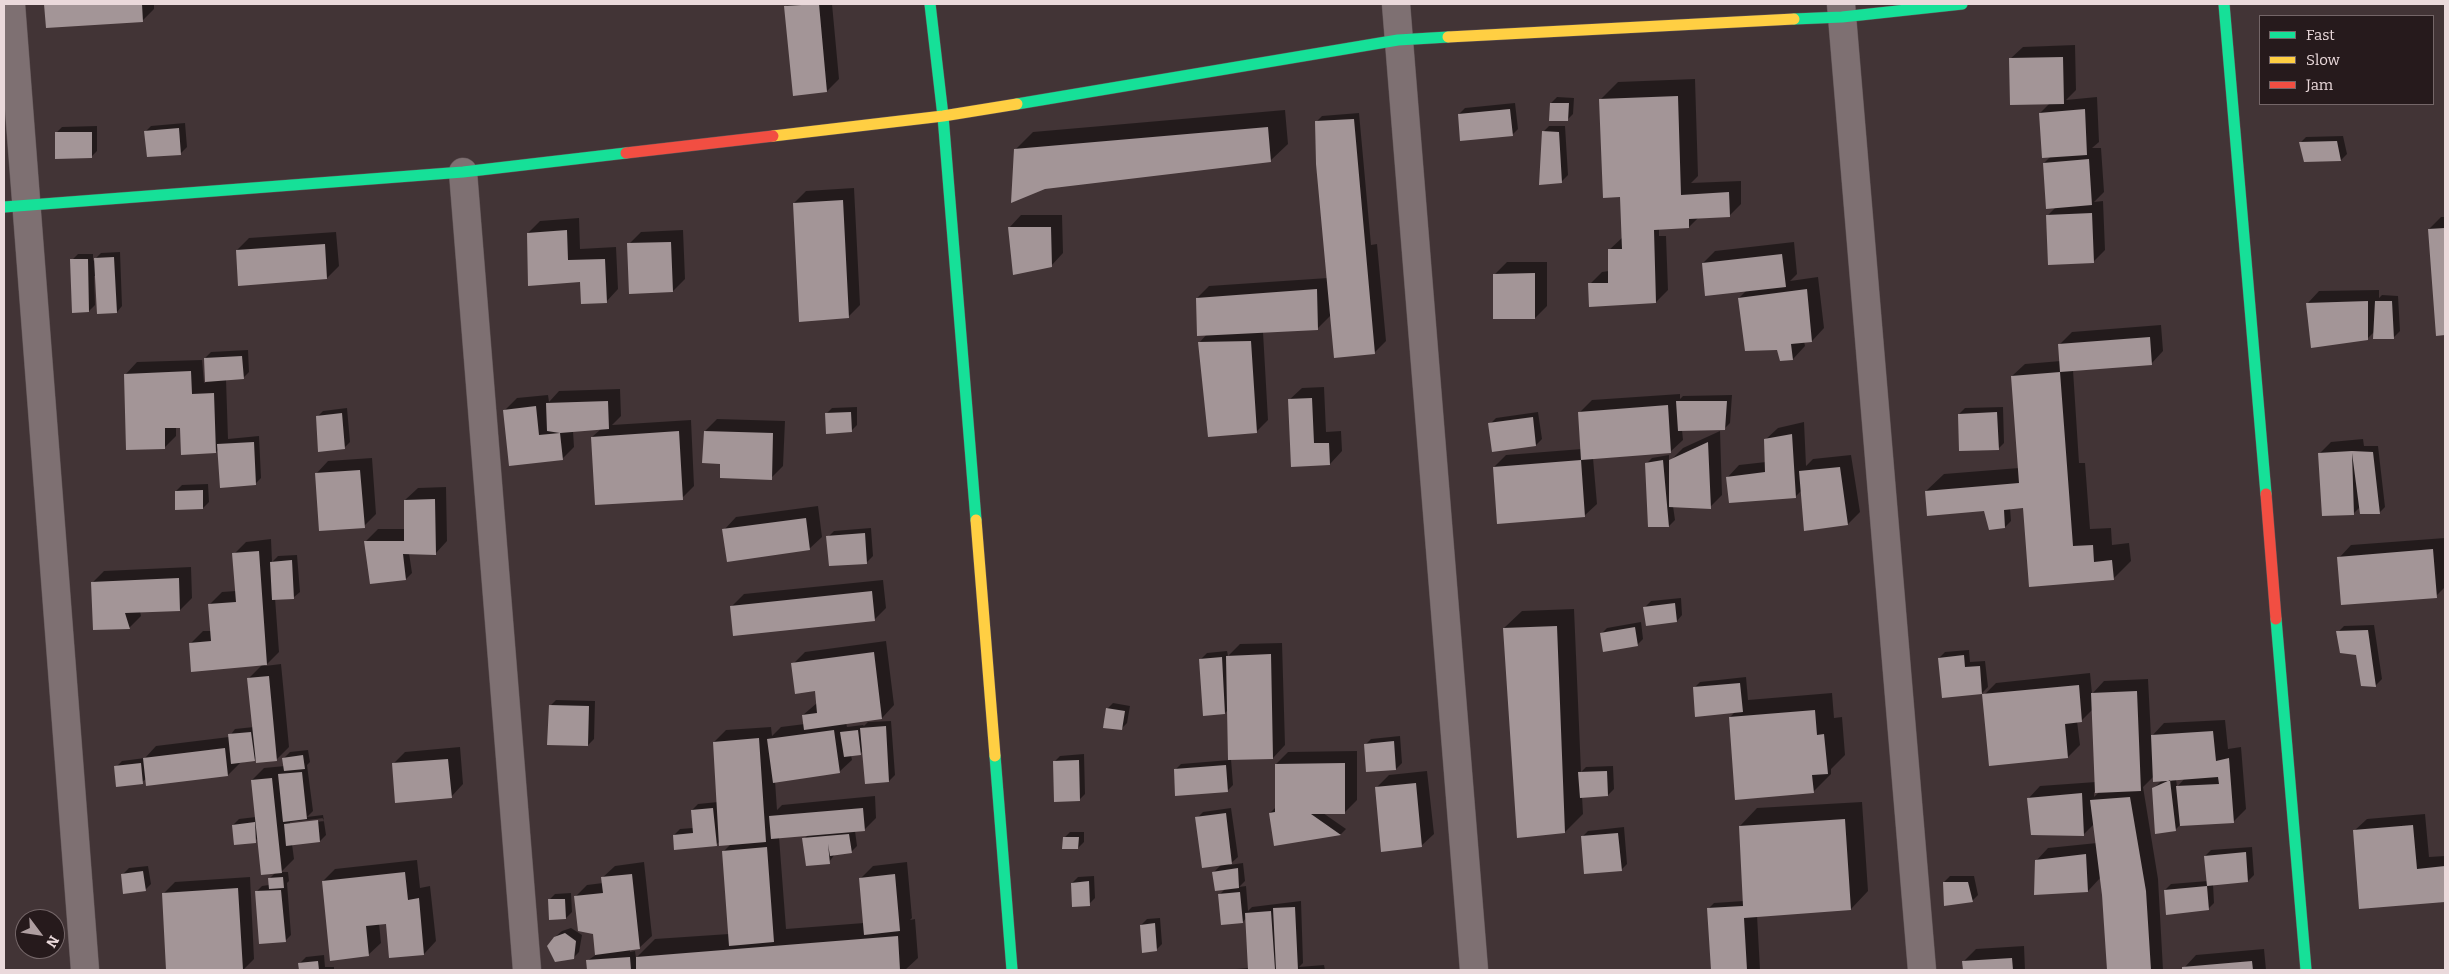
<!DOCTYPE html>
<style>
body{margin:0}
#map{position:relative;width:2449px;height:974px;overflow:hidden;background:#423436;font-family:Bitter,serif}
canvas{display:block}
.frame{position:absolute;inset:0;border:5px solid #ead9db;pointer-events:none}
.legend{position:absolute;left:2259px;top:15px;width:175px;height:90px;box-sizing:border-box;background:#261a1c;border:1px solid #746668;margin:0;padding:6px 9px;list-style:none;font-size:15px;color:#ead9db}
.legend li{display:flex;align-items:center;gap:10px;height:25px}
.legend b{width:25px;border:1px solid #746668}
.north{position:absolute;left:15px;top:909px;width:50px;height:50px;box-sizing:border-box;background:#261a1c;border:1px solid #746668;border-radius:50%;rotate:121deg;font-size:14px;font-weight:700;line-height:20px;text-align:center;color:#ead9db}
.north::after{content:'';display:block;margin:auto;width:18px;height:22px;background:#af9fa1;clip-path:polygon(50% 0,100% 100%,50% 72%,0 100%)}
</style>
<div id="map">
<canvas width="2449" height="974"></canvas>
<div class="frame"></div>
<ul class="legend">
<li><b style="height:6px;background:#16e098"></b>Fast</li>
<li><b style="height:6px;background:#ffcf43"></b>Slow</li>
<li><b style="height:6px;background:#f24e42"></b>Jam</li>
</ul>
<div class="north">N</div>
</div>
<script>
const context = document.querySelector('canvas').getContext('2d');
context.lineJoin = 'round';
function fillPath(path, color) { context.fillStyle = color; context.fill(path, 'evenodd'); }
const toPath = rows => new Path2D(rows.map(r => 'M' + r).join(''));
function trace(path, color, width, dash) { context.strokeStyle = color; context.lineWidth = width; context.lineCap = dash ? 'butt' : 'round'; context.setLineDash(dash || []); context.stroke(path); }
const shadow = toPath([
 [45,4,154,4,154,9,142,21,47,27],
 [788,4,832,4,839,79,827,91,785,7],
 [2075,45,2076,90,2066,100,2097,97,2099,142,2092,148,2101,148,2104,192,2094,202,2103,201,2105,250,2093,262,2047,216,2056,207,2044,163,2051,156,2040,113,2050,103,2010,59,2023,47],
 [1695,79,1698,176,1691,183,1741,181,1741,204,1729,216,1699,217,1689,227,1659,229,1659,236,1666,236,1668,290,1656,302,1590,284,1602,272,1609,271,1609,250,1623,237,1621,196,1600,100,1618,82],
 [1557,97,1574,98,1573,114,1567,120,1551,103],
 [1515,103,1518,129,1512,135,1459,114,1465,108],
 [1285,110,1288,144,1270,161,1015,150,1033,132],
 [1359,113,1371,245,1377,244,1386,341,1374,353,1331,315,1317,329,1263,332,1268,420,1256,432,1199,343,1207,334,1197,298,1209,286,1328,278,1316,122,1322,116],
 [185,123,187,147,181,153,145,132,151,126],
 [97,126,97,151,91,157,56,133,62,127],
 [1549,126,1565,126,1568,175,1562,181,1543,132],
 [2343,136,2347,154,2341,160,2305,161,2300,143,2306,137],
 [854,188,860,305,848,317,794,203,806,191],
 [1021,215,1062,215,1063,253,1051,266,1009,228],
 [2441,217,2445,217,2445,334,2438,334,2429,229],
 [579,218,580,249,616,247,618,289,606,302,528,233,540,221],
 [683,230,685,279,673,291,629,244,641,232],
 [336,232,339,266,327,278,237,250,249,238],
 [1794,242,1797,274,1790,281,1818,277,1824,328,1812,341,1804,341,1805,346,1793,359,1778,349,1739,298,1747,290,1703,263,1715,251],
 [120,252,122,306,117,312,96,276,94,276,95,305,89,311,72,260,78,254,93,254,93,261,101,253],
 [1507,262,1547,262,1547,306,1535,318,1495,274],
 [2379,290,2379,298,2382,295,2398,296,2400,331,2394,337,2375,331,2367,339,2307,304,2319,291],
 [2161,325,2163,351,2151,364,2073,370,2079,463,2085,463,2090,529,2111,528,2112,545,2129,543,2131,561,2113,579,2024,507,2010,508,2011,521,2005,527,1985,510,1926,491,1944,474,2019,468,2012,376,2025,364,2061,361,2059,345,2072,332],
 [248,350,249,372,243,378,226,379,228,439,259,436,261,478,255,484,219,449,216,452,181,427,176,427,176,436,164,448,125,375,137,362,202,360,204,383,206,382,205,358,211,352],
 [1324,387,1326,432,1341,431,1342,451,1330,464,1293,465,1289,400,1302,388],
 [620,389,621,416,612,425,691,420,694,486,682,498,592,437,601,429,573,431,574,447,562,459,505,410,517,398,548,395,549,402,559,391],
 [1680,394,1680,399,1683,396,1732,395,1730,423,1724,429,1682,430,1683,440,1670,452,1593,458,1597,504,1584,516,1494,467,1506,455,1582,449,1579,413,1592,400],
 [857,407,857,425,851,431,826,414,832,408],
 [2003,407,2004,443,1998,449,1959,414,1965,408],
 [347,408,350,442,344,448,317,417,323,411],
 [1538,412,1542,439,1536,445,1490,424,1496,418],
 [717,419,785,421,783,466,771,478,721,463,705,431],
 [1804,422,1806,466,1813,459,1851,455,1860,512,1848,524,1805,530,1802,490,1795,497,1727,478,1739,465,1766,462,1765,440,1778,428],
 [1720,431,1722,495,1710,507,1673,506,1675,520,1669,526,1650,526,1646,464,1652,458,1669,455,1669,462,1683,448],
 [2363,439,2364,446,2378,446,2385,507,2379,513,2360,507,2353,514,2319,454,2331,442],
 [372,458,376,514,364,526,316,474,328,461],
 [208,484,209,502,203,508,176,491,182,485],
 [446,487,447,541,435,554,409,553,412,573,406,579,366,541,378,529,406,529,405,500,418,488],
 [818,506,822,537,809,549,724,530,736,517],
 [871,528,873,556,867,562,828,537,834,531],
 [2445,538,2445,587,2436,596,2339,558,2351,545],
 [271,539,272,562,278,556,297,555,300,592,294,597,275,598,279,652,265,666,281,664,289,747,277,759,257,757,254,760,240,763,228,775,146,779,142,782,116,767,122,761,145,758,156,746,229,737,235,729,254,727,249,678,263,664,190,644,203,631,211,631,210,604,222,592,236,591,234,554,246,542],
 [191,567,192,598,180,610,140,611,141,616,129,628,92,583,104,571],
 [883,580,886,608,874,620,732,606,744,594],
 [1681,598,1682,615,1677,621,1645,607,1651,601],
 [1574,609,1581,772,1586,767,1613,766,1614,789,1608,795,1582,796,1583,814,1565,832,1504,628,1522,611],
 [1641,622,1643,639,1637,645,1601,634,1607,628],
 [2374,625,2382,679,2376,685,2362,685,2357,654,2338,632,2344,626],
 [886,641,894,705,882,718,846,723,847,727,863,725,864,726,868,722,891,721,895,775,889,781,864,750,860,754,851,755,852,760,839,772,775,781,777,810,782,805,875,796,876,818,864,830,855,831,857,846,851,852,835,854,829,862,804,839,808,835,779,837,786,929,864,923,861,878,873,866,907,862,912,918,910,920,915,919,918,958,905,970,588,970,587,961,597,954,595,933,575,897,587,885,603,883,602,878,615,866,644,862,652,936,639,948,630,949,630,952,635,951,636,958,655,939,729,934,723,852,731,844,720,841,716,845,674,835,680,829,693,828,692,810,698,804,718,802,714,742,726,730,771,727,772,736,781,727,805,724,803,715,817,703,816,690,793,664,805,652],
 [1282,643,1285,745,1273,758,1231,759,1233,785,1227,791,1175,770,1181,764,1230,760,1228,710,1225,713,1201,659,1207,653,1227,651,1228,656,1240,644],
 [1969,650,1970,662,1985,661,1988,687,1982,693,1939,658,1945,652],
 [2090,673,2092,694,2104,681,2148,679,2151,737,2164,723,2225,720,2228,749,2241,747,2246,809,2234,821,2180,825,2175,830,2153,789,2162,780,2154,776,2143,787,2158,879,2163,970,2108,970,2101,877,2088,891,2036,861,2048,848,2097,843,2094,824,2084,834,2028,799,2040,786,2096,782,2093,709,2081,721,2077,721,2080,745,2068,757,1984,695,1996,683],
 [2185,778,2177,787,2176,779],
 [2100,791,2094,797,2094,792],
 [1746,677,1748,700,1832,693,1834,718,1842,717,1845,755,1831,769,1831,774,1813,792,1730,717,1736,711,1694,688,1700,682],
 [556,700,595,701,594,739,588,745,550,706],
 [1113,703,1130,706,1127,723,1121,729,1107,709],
 [1400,736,1402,763,1396,769,1365,745,1371,739],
 [460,747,463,784,451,797,393,764,405,752],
 [308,750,310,762,307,765,313,811,307,817,323,815,326,835,320,841,292,844,294,859,281,872,288,872,289,881,287,883,291,935,285,941,256,892,262,886,269,885,269,879,276,872,258,838,255,841,233,825,239,819,256,817,252,780,264,768,285,766,284,758,290,752],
 [324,818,324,821,290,825,290,822],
 [1357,751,1357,800,1344,813,1323,813,1346,829,1341,834,1275,844,1270,813,1276,807,1276,764,1288,752],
 [1084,754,1085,794,1079,800,1054,762,1060,756],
 [1427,771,1434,834,1421,846,1377,787,1389,775],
 [1862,802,1868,891,1851,909,1757,915,1760,970,1712,970,1708,909,1714,903,1744,901,1740,826,1757,808],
 [1231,808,1238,857,1229,865,1243,863,1245,881,1239,887,1246,886,1248,911,1252,907,1301,901,1303,963,1299,967,1324,965,1325,970,1224,970,1249,968,1246,918,1243,922,1219,895,1225,889,1214,872,1222,864,1197,818,1203,812],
 [2425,814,2429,857,2445,856,2445,900,2361,908,2354,831,2367,819],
 [1624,827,1627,864,1621,870,1582,837,1588,831],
 [1070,832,1084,832,1084,842,1078,848,1064,838],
 [2252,847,2254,875,2248,881,2213,884,2214,903,2208,909,2165,890,2171,884,2208,881,2205,856,2211,850],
 [417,860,420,888,430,886,436,941,424,954,387,922,379,923,381,943,368,955,323,881,335,869],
 [148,866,151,884,145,890,123,874,129,868],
 [1094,876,1095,898,1089,904,1072,883,1078,877],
 [1950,876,1974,876,1978,895,1972,901,1944,882],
 [250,877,254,959,243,970,167,970,163,894,175,882],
 [571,893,572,912,566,918,549,900,555,894],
 [1160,918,1162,944,1156,950,1141,925,1147,919],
 [571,928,582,935,579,952,573,958,555,937,562,931],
 [2024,946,2025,970,1964,970,1964,961,1976,949],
 [2264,949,2266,970,2184,970,2184,968,2196,955],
 [324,955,325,967,334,967,334,970,269,970,300,969,300,963,306,957]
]);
const building = toPath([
 [44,4,142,4,143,22,46,28],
 [819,4,827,92,793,96,784,6],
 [2063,57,2064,104,2010,105,2009,58],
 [1678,96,1681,195,1729,192,1730,217,1689,219,1689,228,1654,230,1656,303,1589,307,1588,283,1608,283,1608,249,1622,249,1620,197,1603,198,1599,99],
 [1550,103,1569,103,1568,121,1549,121],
 [1510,109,1513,136,1460,141,1458,114],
 [2085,109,2087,155,2042,158,2039,113],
 [1354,119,1375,354,1334,358,1316,164,1315,121],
 [1268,127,1271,162,1045,189,1011,203,1014,149],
 [179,128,181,155,147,157,144,131],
 [1542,131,1559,132,1562,183,1539,185],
 [55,132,92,132,92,158,55,159],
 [2337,141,2341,161,2304,162,2299,142],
 [2089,159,2092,205,2046,209,2043,163],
 [843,200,849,318,799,322,793,203],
 [2092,213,2094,263,2048,265,2046,215],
 [1008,227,1051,227,1052,267,1013,275],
 [2445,228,2445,335,2436,336,2428,229],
 [567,230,568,260,605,259,607,303,581,304,580,282,528,286,527,233],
 [671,242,673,292,629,294,627,243],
 [325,244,327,279,238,286,236,250],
 [1782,254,1786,287,1705,296,1702,263],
 [114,257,117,313,97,314,94,258],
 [70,259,88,259,89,312,72,313],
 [1535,273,1535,319,1493,319,1493,274],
 [1317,289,1318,330,1197,336,1196,298],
 [1807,289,1812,342,1791,344,1793,360,1780,361,1777,350,1745,351,1738,298],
 [2368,301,2368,340,2311,348,2306,303],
 [2375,301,2392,301,2394,339,2373,339],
 [2150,337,2152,365,2060,372,2058,344],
 [1251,341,1257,433,1208,437,1198,342],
 [242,356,244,379,205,382,204,358],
 [191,371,192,394,214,393,216,453,181,455,180,428,165,428,165,449,126,450,124,374],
 [2060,372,2073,546,2093,545,2094,562,2112,560,2114,580,2029,587,2023,508,2004,510,2005,528,1989,530,1984,511,1927,516,1925,491,2019,483,2011,376],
 [1312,398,1314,443,1329,443,1330,465,1291,467,1288,399],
 [608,401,609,429,560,433,547,431,546,403],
 [1676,401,1727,401,1725,430,1678,431],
 [1668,405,1671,453,1581,460,1578,412],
 [536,406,539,435,560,433,563,460,509,466,503,410],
 [851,412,852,432,826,434,825,413],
 [1997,412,1999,450,1959,451,1958,414],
 [342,413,345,449,318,452,316,416],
 [1533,417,1536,446,1492,452,1488,423],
 [679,431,683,500,595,505,591,437],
 [704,431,773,433,772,480,720,478,720,464,702,463],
 [1792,434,1796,498,1729,503,1726,477,1765,472,1764,439],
 [254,442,256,485,220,488,217,444],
 [1708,442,1711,509,1669,507,1669,460],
 [2352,451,2373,452,2380,514,2360,514,2352,453,2354,515,2322,516,2318,453],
 [1581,460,1585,517,1497,524,1493,467],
 [1663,460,1669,527,1648,527,1645,463],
 [1840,467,1848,525,1804,531,1799,471],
 [360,470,365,528,319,531,315,473],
 [203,490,203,509,175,510,175,491],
 [435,499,436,555,403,554,406,580,370,584,364,541,404,541,404,500],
 [806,518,810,550,727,562,722,529],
 [865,533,867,564,829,566,826,536],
 [2433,549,2437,598,2341,605,2337,557],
 [259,551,267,665,191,672,189,643,211,641,208,604,236,602,232,553],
 [292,560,294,599,272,600,270,562],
 [179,578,180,611,125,613,130,629,93,630,91,582],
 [872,591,875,621,733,636,730,606],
 [1675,603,1677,622,1646,626,1643,607],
 [1557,626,1565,833,1517,838,1503,628],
 [1635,627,1638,646,1603,652,1600,633],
 [2368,630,2376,687,2361,686,2356,655,2340,653,2336,631],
 [874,652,882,719,804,730,802,715,817,713,815,691,795,694,791,663],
 [1271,654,1273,759,1228,760,1226,656],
 [1964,655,1965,667,1980,666,1982,694,2079,685,2082,722,2065,724,2068,758,1989,766,1982,694,1942,698,1938,658],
 [1222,657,1225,714,1203,716,1199,659],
 [269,676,277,761,256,763,247,678],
 [1740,683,1743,712,1695,717,1693,687],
 [2137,691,2141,791,2095,793,2091,693],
 [549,705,589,706,588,746,547,745],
 [1106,708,1125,711,1122,730,1103,728],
 [1815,710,1817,735,1824,734,1828,774,1812,775,1814,793,1735,800,1729,717],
 [886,726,889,782,865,784,860,728],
 [834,730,840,773,773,783,767,739],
 [858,730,861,755,844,757,840,732],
 [2213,731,2216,761,2229,758,2234,823,2180,826,2176,786,2219,784,2218,777,2153,782,2151,735],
 [251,732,255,761,231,764,228,734],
 [759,738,766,842,719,846,713,742],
 [1394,741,1396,770,1366,772,1364,744],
 [225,748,228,776,146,786,143,758],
 [303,755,305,769,284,771,282,758],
 [448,759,452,798,395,803,392,763],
 [1079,760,1080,801,1054,802,1053,761],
 [141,763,143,784,116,787,114,766],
 [1345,763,1345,814,1311,814,1341,835,1274,846,1269,813,1275,812,1275,764],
 [1226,765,1228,792,1175,796,1174,769],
 [1607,771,1608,796,1580,798,1578,772],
 [302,772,307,819,283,822,278,774],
 [272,778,282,873,261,875,251,780],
 [2170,780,2176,831,2155,834,2152,788],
 [1416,783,1422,847,1381,852,1375,787],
 [2082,793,2084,836,2031,835,2027,798],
 [2130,797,2146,891,2151,970,2107,970,2102,895,2090,800],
 [713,808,717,846,674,850,673,835,693,833,691,810],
 [863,808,865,831,771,839,769,816],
 [1226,813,1232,864,1202,868,1195,817],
 [1845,819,1851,910,1744,918,1747,970,1711,970,1707,908,1743,906,1739,826],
 [318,820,320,842,286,846,284,824],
 [255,822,256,843,234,845,232,825],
 [2413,825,2417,869,2445,866,2445,902,2359,909,2353,830],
 [1618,833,1622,871,1584,874,1581,836],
 [849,834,852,853,830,856,828,844,830,864,806,866,802,838],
 [1063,837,1079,837,1078,849,1062,849],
 [767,847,774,942,729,946,722,851],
 [2246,852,2248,882,2207,886,2204,856],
 [2086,854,2088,892,2034,895,2035,860],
 [1238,868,1239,888,1215,891,1212,872],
 [143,871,146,891,123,894,121,874],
 [405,872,408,900,419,898,424,955,389,958,386,924,366,926,369,956,330,961,322,881],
 [632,874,640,949,595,955,593,934,578,931,574,896,603,893,601,877],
 [895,874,900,931,864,935,859,878],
 [283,877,284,888,269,889,268,878],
 [1089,881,1090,906,1072,907,1071,883],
 [1943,882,1968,882,1973,902,1944,906],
 [2207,886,2209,910,2166,915,2164,890],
 [238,888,243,970,166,970,162,893],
 [281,890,286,942,259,944,255,891],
 [1240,892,1243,923,1221,925,1218,894],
 [548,899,565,899,566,919,549,920],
 [1295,907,1298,970,1276,970,1273,908],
 [1271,911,1275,969,1248,970,1245,913],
 [1155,923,1157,951,1142,953,1140,925],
 [565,933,576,941,574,959,555,962,547,946,554,937],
 [898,936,900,970,636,970,636,957],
 [630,957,631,970,587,970,586,960],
 [2012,958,2013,970,1963,970,1962,961],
 [318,961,319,970,299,970,298,963],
 [2252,961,2253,970,2182,970,2182,967]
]);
const street = toPath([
 [11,4,85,970],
 [1396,4,1474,970],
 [1841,4,1922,970],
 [463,172,527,970]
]);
const fast = toPath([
 [930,4,943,116,976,520],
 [2224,4,2266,494],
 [1794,19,1842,17,1962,4],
 [1017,104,1398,40,1448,37],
 [4,207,463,172,626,153],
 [2276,619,2306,970],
 [995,756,1012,970]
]);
const slow = toPath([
 [1448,37,1794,19],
 [773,136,943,116,1017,104],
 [976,520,995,756]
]);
const jam = toPath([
 [626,153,773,136],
 [2266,494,2276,619]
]);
fillPath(shadow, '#0007');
fillPath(building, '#a39597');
trace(street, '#5f5355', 29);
trace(fast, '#5f5355', 12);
trace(slow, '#5f5355', 12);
trace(jam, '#5f5355', 12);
trace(street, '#7e7072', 28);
trace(fast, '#16e098', 11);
trace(slow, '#ffcf43', 11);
trace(jam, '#f24e42', 11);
</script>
